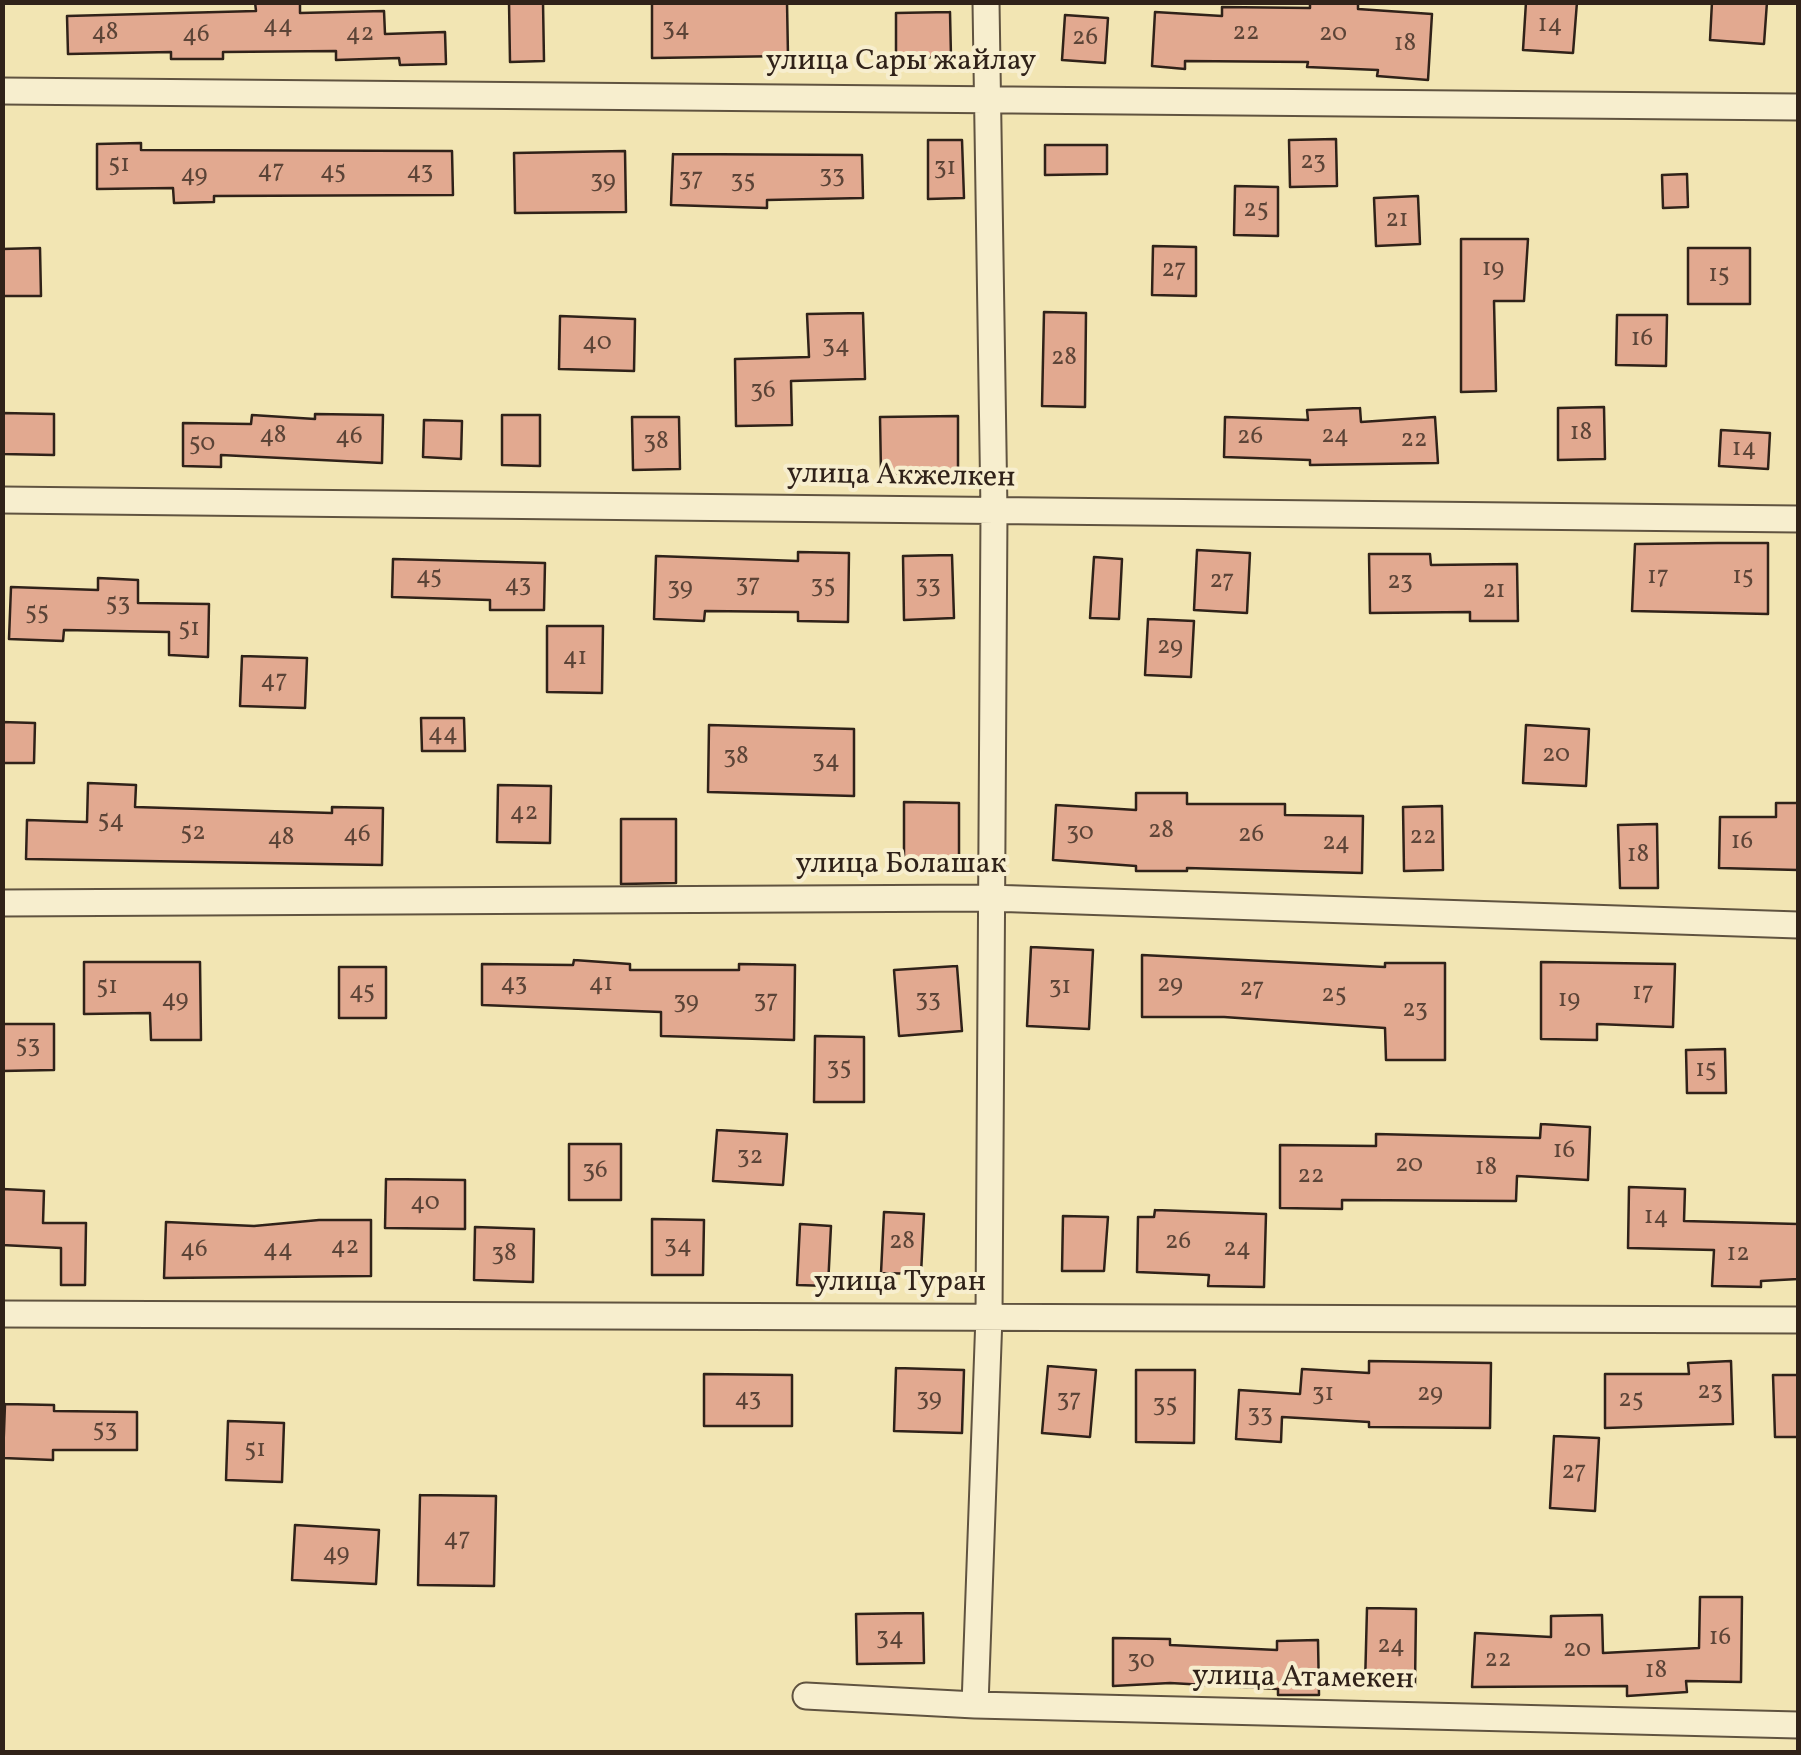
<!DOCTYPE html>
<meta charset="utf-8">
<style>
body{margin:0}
#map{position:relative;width:1801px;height:1755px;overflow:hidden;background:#f2e5b3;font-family:Vollkorn,serif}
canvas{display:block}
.frame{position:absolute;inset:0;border:5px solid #302219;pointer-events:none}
</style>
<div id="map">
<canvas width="1801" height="1755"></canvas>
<div class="frame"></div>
</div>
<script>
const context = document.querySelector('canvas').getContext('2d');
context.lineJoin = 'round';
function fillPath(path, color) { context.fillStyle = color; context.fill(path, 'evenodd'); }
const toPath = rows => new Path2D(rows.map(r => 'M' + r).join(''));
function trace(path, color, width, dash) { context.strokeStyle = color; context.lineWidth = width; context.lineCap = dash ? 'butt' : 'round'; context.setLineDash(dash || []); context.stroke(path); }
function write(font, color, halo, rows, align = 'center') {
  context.font = font + ' Vollkorn,serif'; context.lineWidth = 8; context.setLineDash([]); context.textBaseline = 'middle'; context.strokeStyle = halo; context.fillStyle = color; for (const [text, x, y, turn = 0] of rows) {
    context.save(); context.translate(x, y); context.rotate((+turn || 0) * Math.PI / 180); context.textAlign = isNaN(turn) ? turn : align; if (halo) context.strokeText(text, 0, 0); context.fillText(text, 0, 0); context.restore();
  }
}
const building = toPath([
 [255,2,300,2,300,13,384,11,385,34,445,32,446,64,400,65,399,58,336,60,336,51,223,52,223,59,171,59,171,52,68,54,67,16,256,11,255,2],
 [509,2,543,2,544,61,510,62,509,2],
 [652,2,787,2,788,56,652,58,652,2],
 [1310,2,1358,2,1358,9,1432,14,1428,80,1377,76,1378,70,1307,67,1308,62,1185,61,1185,69,1152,66,1155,12,1222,16,1222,7,1310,8,1310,2],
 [1526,2,1577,2,1573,53,1523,50,1526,2],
 [1712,2,1767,2,1764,44,1710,40,1712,2],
 [950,12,951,57,896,58,896,13,950,12],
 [1065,15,1108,18,1105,63,1062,60,1065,15],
 [1336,139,1337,186,1290,187,1289,140,1336,139],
 [928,140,962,140,964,198,928,199,928,140],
 [141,143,141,150,452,151,453,195,214,196,214,202,174,203,173,188,97,189,97,144,141,143],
 [1045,145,1107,145,1107,174,1045,175,1045,145],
 [625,151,626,212,515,213,514,153,625,151],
 [673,154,862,155,863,198,767,200,767,208,671,205,673,154],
 [1687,174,1688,207,1663,208,1662,175,1687,174],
 [1235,186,1278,187,1278,236,1234,235,1235,186],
 [1418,196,1420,244,1376,246,1374,198,1418,196],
 [1461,239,1528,239,1524,301,1494,301,1496,391,1461,392,1461,239],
 [1153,246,1196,247,1196,296,1152,295,1153,246],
 [40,248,41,296,2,296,2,249,40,248],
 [1688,248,1750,248,1750,304,1688,304,1688,248],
 [1044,312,1086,313,1085,407,1042,406,1044,312],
 [863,313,865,379,791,381,792,425,736,426,735,359,809,357,807,314,863,313],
 [1617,315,1667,315,1666,366,1616,365,1617,315],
 [560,316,635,319,634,371,559,369,560,316],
 [1604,407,1605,459,1558,460,1558,408,1604,407],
 [1360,408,1361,422,1435,417,1438,463,1310,465,1310,460,1224,457,1225,417,1308,420,1307,410,1360,408],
 [2,413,54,414,54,455,2,454,2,413],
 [315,414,383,415,382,463,221,455,221,467,183,466,183,423,251,424,252,415,315,419,315,414],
 [502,415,540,415,540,466,502,465,502,415],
 [958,416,958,474,881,474,880,417,958,416],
 [632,417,679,417,680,469,633,470,632,417],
 [424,420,462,421,461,459,423,457,424,420],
 [1721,430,1770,433,1768,469,1719,466,1721,430],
 [1718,543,1768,543,1768,614,1632,611,1635,544,1718,543],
 [1197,550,1250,553,1247,613,1194,610,1197,550],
 [798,552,849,553,848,622,798,621,798,612,705,611,704,621,654,619,656,556,798,561,798,552],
 [1369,554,1430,554,1431,565,1517,564,1518,621,1470,621,1470,612,1370,613,1369,554],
 [952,555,954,618,904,620,903,556,952,555],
 [1094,557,1122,559,1119,619,1090,618,1094,557],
 [393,559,545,563,544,610,490,610,490,600,392,597,393,559],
 [98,578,138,580,138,603,209,604,208,657,169,655,169,632,64,630,63,641,9,639,11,587,98,590,98,578],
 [1148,619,1194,621,1191,677,1145,675,1148,619],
 [547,626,603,626,602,693,547,692,547,626],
 [242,656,307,658,305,708,240,706,242,656],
 [421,718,464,718,465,751,422,751,421,718],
 [2,722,35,723,34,763,2,763,2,722],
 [709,725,854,729,854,796,708,792,709,725],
 [1526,725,1589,729,1586,786,1523,783,1526,725],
 [88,783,136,785,135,807,332,813,332,807,383,808,382,865,26,859,27,820,87,822,88,783],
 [498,785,551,786,550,843,497,842,498,785],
 [1136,793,1187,793,1187,804,1285,804,1285,815,1363,816,1362,873,1187,868,1187,871,1136,871,1136,866,1053,860,1056,805,1136,810,1136,793],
 [904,802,959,803,959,870,904,869,904,802],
 [1776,803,1798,803,1798,870,1719,868,1720,817,1776,817,1776,803],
 [1442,806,1443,870,1404,871,1403,807,1442,806],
 [621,819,676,819,676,883,621,884,621,819],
 [1657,824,1658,888,1620,888,1618,825,1657,824],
 [1031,947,1093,950,1089,1029,1027,1026,1031,947],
 [1142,955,1385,967,1385,963,1445,963,1445,1060,1386,1060,1385,1028,1224,1017,1142,1017,1142,955],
 [574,960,630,964,630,970,739,970,739,964,795,965,794,1040,661,1036,661,1012,482,1005,482,964,573,965,574,960],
 [84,962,200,962,201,1040,151,1040,150,1013,84,1014,84,962],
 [1541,962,1675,964,1673,1027,1597,1024,1597,1040,1541,1039,1541,962],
 [957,966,962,1031,899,1036,894,970,957,966],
 [339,967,386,967,386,1018,339,1018,339,967],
 [2,1024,54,1024,54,1070,2,1071,2,1024],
 [815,1036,864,1037,864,1102,814,1102,815,1036],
 [1725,1049,1726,1093,1687,1093,1686,1050,1725,1049],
 [1541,1124,1590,1127,1588,1180,1517,1176,1516,1201,1342,1200,1342,1209,1280,1208,1280,1145,1376,1146,1376,1134,1540,1138,1541,1124],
 [717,1130,787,1134,783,1185,713,1181,717,1130],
 [569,1144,621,1144,621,1200,569,1200,569,1144],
 [386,1179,465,1180,465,1229,385,1228,386,1179],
 [1629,1187,1685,1189,1684,1221,1798,1224,1798,1279,1761,1281,1761,1287,1712,1286,1714,1250,1628,1248,1629,1187],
 [2,1189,44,1191,43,1223,86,1223,85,1285,61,1285,61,1248,2,1245,2,1189],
 [1155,1210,1266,1214,1264,1287,1208,1286,1209,1275,1137,1272,1138,1217,1154,1217,1155,1210],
 [884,1212,924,1214,921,1274,881,1273,884,1212],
 [1063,1216,1108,1217,1104,1271,1062,1271,1063,1216],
 [652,1219,704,1220,703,1275,652,1275,652,1219],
 [319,1220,371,1220,371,1276,164,1278,166,1222,254,1226,319,1220],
 [800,1224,831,1226,828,1286,797,1285,800,1224],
 [475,1227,534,1229,533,1282,474,1280,475,1227],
 [1369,1361,1491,1363,1490,1428,1369,1427,1369,1422,1282,1417,1281,1442,1236,1439,1239,1390,1300,1394,1302,1369,1369,1373,1369,1361],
 [1731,1361,1733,1424,1605,1428,1605,1374,1689,1374,1688,1363,1731,1361],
 [1048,1366,1096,1370,1090,1437,1042,1433,1048,1366],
 [896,1368,964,1370,962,1433,894,1431,896,1368],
 [1136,1370,1195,1370,1194,1443,1136,1442,1136,1370],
 [704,1374,792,1375,792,1426,704,1426,704,1374],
 [1773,1375,1798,1375,1798,1437,1775,1437,1773,1375],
 [5,1404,54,1405,54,1411,137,1412,137,1450,53,1450,53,1460,3,1458,5,1404],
 [228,1421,284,1423,282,1482,226,1480,228,1421],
 [1554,1436,1599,1438,1595,1511,1550,1508,1554,1436],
 [420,1495,496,1496,494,1586,418,1585,420,1495],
 [295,1525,379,1530,376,1584,292,1580,295,1525],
 [1700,1597,1742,1597,1741,1682,1686,1681,1687,1692,1627,1696,1627,1686,1472,1687,1475,1633,1551,1637,1551,1616,1602,1615,1603,1653,1699,1648,1700,1597],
 [1367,1608,1416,1609,1415,1686,1365,1685,1367,1608],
 [923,1613,924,1663,857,1664,856,1614,923,1613],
 [1113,1638,1170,1639,1170,1645,1277,1650,1277,1641,1318,1640,1319,1695,1278,1695,1278,1689,1170,1683,1113,1686,1113,1638]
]);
const minor = toPath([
 [2,91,1798,107],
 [2,500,1798,519],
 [2,903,989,898,1798,925],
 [2,1314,1798,1320],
 [806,1696,975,1705,1798,1725],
 [975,1705,989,1316,994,511,986,2]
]);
const numberNames = [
 ["14",1550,26],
 ["44",278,27],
 ["34",676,30],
 ["48",105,34],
 ["22",1246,34],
 ["42",360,35],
 ["20",1333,35],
 ["46",196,36],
 ["26",1085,39],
 ["18",1405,45],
 ["23",1313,163],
 ["51",119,166],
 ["31",945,169],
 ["47",271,172],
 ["45",333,173],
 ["43",420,173],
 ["49",194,176],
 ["33",832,177],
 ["37",691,180],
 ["39",603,182],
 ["35",743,182],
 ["25",1256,211],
 ["21",1397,221],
 ["19",1493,270],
 ["27",1174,271],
 ["15",1719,276],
 ["16",1642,340],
 ["40",597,344],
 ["34",836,347],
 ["28",1064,359],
 ["36",763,392],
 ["18",1581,434],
 ["48",273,437],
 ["24",1335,437],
 ["46",349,438],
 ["26",1250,438],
 ["22",1414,441],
 ["38",656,443],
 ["50",202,445],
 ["14",1744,450],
 ["45",429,578],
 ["17",1658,578],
 ["15",1743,578],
 ["27",1222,582],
 ["23",1400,583],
 ["43",518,586],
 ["37",748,586],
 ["35",823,587],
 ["33",928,587],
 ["39",680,589],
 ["21",1494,592],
 ["53",118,605],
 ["55",37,614],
 ["51",189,630],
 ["29",1170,648],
 ["41",575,659],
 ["47",274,682],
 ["44",443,735],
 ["20",1556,756],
 ["38",736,758],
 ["34",826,762],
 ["42",524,814],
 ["54",111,822],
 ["28",1161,832],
 ["52",193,834],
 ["30",1080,834],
 ["46",357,836],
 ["26",1251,836],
 ["22",1423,838],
 ["48",281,839],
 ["16",1742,843],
 ["24",1336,844],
 ["18",1638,856],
 ["43",514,985],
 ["41",601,985],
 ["29",1170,986],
 ["51",107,988],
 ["31",1060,988],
 ["27",1252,990],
 ["45",362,993],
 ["17",1643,994],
 ["25",1334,996],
 ["49",175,1001],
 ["33",928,1001],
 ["19",1569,1001],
 ["37",766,1002],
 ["39",686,1003],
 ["23",1415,1011],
 ["53",28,1047],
 ["35",839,1069],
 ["15",1706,1071],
 ["16",1564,1152],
 ["32",750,1158],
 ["20",1409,1166],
 ["18",1486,1169],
 ["36",595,1172],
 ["22",1311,1177],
 ["40",425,1204],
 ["14",1656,1218],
 ["28",902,1243],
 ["26",1178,1243],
 ["34",678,1247],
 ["42",345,1248],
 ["24",1237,1250],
 ["46",194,1251],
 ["44",278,1251],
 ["38",504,1255],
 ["12",1738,1255],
 ["23",1710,1393],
 ["31",1323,1395],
 ["29",1430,1395],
 ["43",748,1400],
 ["39",929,1400],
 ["37",1069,1401],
 ["25",1631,1401],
 ["35",1165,1406],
 ["33",1260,1416],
 ["53",105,1431],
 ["51",255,1451],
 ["27",1574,1473],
 ["47",457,1540],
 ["49",336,1555],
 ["34",890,1639],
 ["16",1720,1639],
 ["24",1391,1647],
 ["20",1577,1651],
 ["22",1498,1661],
 ["30",1141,1662],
 ["18",1656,1672]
];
const streetNames = [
 ["улица Сары жайлау",901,63],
 ["улица Акжелкен",901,478,1],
 ["улица Болашак",901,866],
 ["улица Туран",900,1284],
 ["улица Атамекен",1303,1680,1]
];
fillPath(building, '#e2a990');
trace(building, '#302219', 2.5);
trace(minor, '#605340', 29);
trace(minor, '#f7eece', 25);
write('25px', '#5c4437', null, numberNames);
write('30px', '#302219', '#f7eece', streetNames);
</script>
